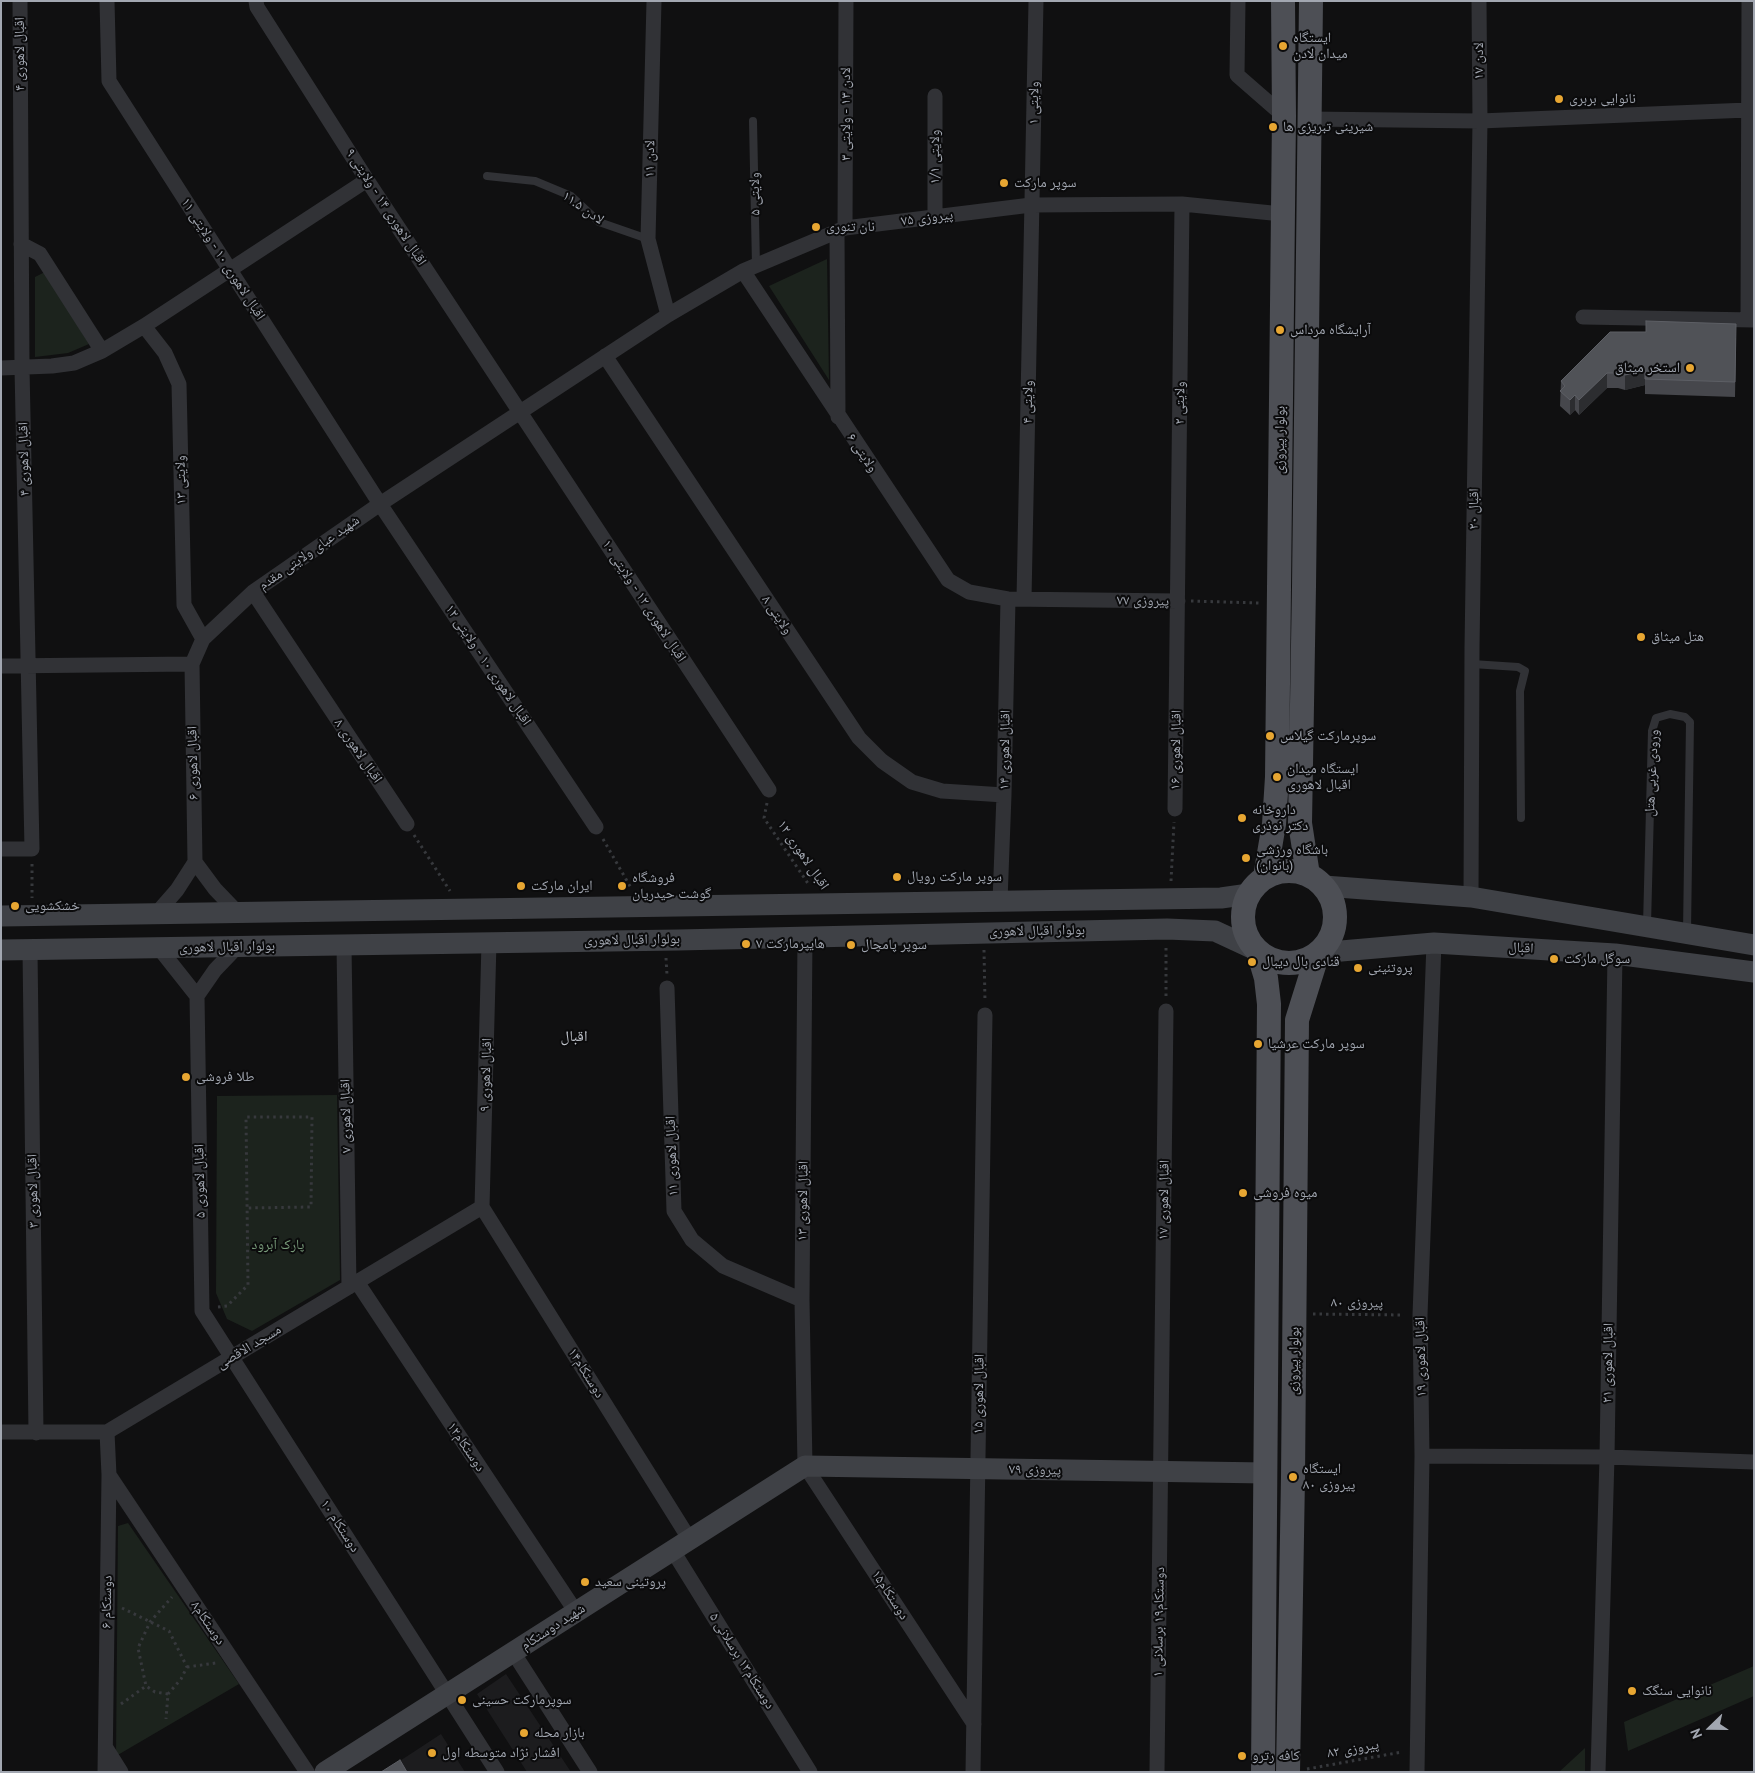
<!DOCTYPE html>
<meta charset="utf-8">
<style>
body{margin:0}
#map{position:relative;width:1755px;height:1773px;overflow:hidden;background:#101011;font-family:"PT Sans",sans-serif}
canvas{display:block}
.frame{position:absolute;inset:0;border:2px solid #a2a7b1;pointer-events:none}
.north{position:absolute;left:1685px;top:1703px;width:50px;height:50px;-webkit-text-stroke:4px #0b0b0c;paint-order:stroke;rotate:248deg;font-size:14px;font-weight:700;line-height:20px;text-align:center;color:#a2a7b1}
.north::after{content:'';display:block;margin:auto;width:18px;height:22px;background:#a2a7b1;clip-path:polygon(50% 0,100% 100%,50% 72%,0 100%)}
</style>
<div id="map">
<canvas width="1755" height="1773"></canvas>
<div class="frame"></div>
<div class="north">N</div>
</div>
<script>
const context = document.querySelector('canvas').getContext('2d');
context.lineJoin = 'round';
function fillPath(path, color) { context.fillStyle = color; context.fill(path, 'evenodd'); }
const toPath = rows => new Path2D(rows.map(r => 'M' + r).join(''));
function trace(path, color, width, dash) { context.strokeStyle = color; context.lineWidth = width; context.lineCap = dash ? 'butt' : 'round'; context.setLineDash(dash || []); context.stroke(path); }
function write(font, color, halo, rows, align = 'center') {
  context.font = font + ' "PT Sans","Noto Naskh Arabic",sans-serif'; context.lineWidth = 4; context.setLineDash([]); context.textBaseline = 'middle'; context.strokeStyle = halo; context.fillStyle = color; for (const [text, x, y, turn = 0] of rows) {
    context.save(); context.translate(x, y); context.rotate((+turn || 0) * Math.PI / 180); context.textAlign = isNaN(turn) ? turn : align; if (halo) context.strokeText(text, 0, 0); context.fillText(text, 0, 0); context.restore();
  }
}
const built = toPath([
 [506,1674,571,1772,527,1772,477,1694],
 [441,1734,465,1772,383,1772]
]);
const green = toPath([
 [827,259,829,380,769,286],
 [45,272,89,344,68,353,35,357,35,277],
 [337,1095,340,1280,252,1331,227,1319,216,1293,217,1096],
 [128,1523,239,1684,116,1756,118,1526],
 [1754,1666,1754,1696,1628,1751,1624,1722],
 [1585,1748,1585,1772,1559,1772]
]);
const path = toPath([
 [1191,601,1260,603],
 [767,803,764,818,809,885],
 [414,835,450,891],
 [603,839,631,888],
 [32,864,32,898],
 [1171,881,1174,822],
 [984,950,985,1002],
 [666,958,667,975],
 [1166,996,1166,947],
 [218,1307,227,1306,248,1285,246,1117,312,1117,311,1207,247,1208],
 [1313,1314,1404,1315],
 [122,1608,169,1631,187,1667,181,1679,168,1694,166,1719],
 [187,1667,216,1663],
 [168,1694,155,1692,146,1686,138,1648,150,1622,172,1597],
 [121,1704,146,1686],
 [1307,1769,1402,1752]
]);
const lane = toPath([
 [753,121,756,266],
 [487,176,535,181,571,196,599,222,648,239],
 [1472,664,1518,667,1525,671,1520,691,1521,818],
 [1647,925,1652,731,1656,718,1670,714,1685,717,1690,722,1687,931]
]);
const street = toPath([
 [107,1,109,81,380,504,596,827],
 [256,1,257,7,367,180,769,790],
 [654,1,648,239,668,315],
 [1238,1,1237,75,1284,116],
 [935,96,935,217],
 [1309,119,1480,121,1748,110],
 [845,228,846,1],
 [837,231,838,417],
 [21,244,40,254,102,351],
 [743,271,948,580,969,592,1008,599,1178,601],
 [1583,317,1754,320],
 [1748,320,1749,1],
 [144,326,165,353,179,384,184,605,203,639],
 [605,356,859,738,882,761,912,782,942,791,1004,795],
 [1,368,52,366,74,363,102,351,144,326,367,180],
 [253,592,407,824],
 [1024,599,1036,1],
 [1,666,192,664],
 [1175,809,1182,204],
 [1,849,32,849,22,368,20,1],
 [195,862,192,664,203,639,253,592,380,504,668,315,743,271,845,228,1031,205,1182,204,1282,214],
 [195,862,215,889,238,913],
 [1471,897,1472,647,1480,121,1479,1],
 [1000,901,1004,795,1008,599],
 [156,914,177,890,195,862],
 [805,936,802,1300,805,1466,974,1724],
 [344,945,349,1287],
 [159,948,197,996,202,1311,497,1772],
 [30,950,36,1433],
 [667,988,674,1211,692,1240,723,1266,802,1300],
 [197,996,215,970,237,947],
 [482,1207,690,1540],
 [482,1207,489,942],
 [357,1282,576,1612],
 [1,1432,107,1432,482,1207],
 [1422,1456,1607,1457,1754,1462],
 [109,1475,307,1772],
 [673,1551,810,1772],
 [513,1652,590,1772],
 [106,1748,121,1772],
 [105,1772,109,1475,107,1432],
 [973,1772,985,1015],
 [1157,1772,1166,1011],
 [1417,1772,1422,1456,1420,1315,1434,943],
 [1598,1772,1607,1457,1615,954]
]);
const secondary = toPath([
 [1324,886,1471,897,1754,945],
 [1,916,1221,898,1249,894],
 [1,950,678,940,1167,929,1215,931,1258,951],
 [1318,953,1434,943,1615,954,1754,972],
 [325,1772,805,1466,1266,1473]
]);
const primary = toPath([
 '1243 917a46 46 0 1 1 92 0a46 46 0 1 1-92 0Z',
 [1308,875,1300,823,1304,586,1311,1],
 [1265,877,1274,824,1277,777,1284,116,1283,1],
 [1258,951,1266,978,1269,1004,1263,1772],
 [1288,1772,1293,1477,1297,1020,1318,953]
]);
const wall = toPath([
 [1736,338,1735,397,1645,394,1645,385,1625,390,1618,388,1607,388,1579,415,1575,410,1570,415,1560,406,1561,381]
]);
const shadedWall = toPath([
 [1645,370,1645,385,1625,390,1625,375],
 [1607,373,1607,388,1579,415,1579,400],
 [1575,395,1575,410,1570,415,1570,400]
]);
const building = toPath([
 [1646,321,1736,324,1735,382,1645,379,1645,370,1625,375,1618,373,1607,373,1579,400,1575,395,1570,400,1560,391,1565,386,1561,381,1610,332,1646,332,1646,321],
 [400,1760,407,1772,381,1772,400,1760]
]);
const markers = [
 [1283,46,5,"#e7a632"],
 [1559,99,5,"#e7a632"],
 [1273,127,5,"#e7a632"],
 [1004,183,5,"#e7a632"],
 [816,227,5,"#e7a632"],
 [1280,330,5,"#e7a632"],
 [1690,368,5,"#e7a632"],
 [1641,637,5,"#e7a632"],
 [1270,736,5,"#e7a632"],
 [1277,777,5,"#e7a632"],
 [1242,818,5,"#e7a632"],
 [1246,858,5,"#e7a632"],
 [897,877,5,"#e7a632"],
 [521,886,5,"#e7a632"],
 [622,886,5,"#e7a632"],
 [15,906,5,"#e7a632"],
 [746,944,5,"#e7a632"],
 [851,945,5,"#e7a632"],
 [1554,959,5,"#e7a632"],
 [1252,962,5,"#e7a632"],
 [1358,968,5,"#e7a632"],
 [1258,1044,5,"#e7a632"],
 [186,1077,5,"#e7a632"],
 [1243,1193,5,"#e7a632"],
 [1293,1477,5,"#e7a632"],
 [585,1582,5,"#e7a632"],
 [1632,1691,5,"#e7a632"],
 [462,1700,5,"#e7a632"],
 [524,1733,5,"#e7a632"],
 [432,1753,5,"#e7a632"],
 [1242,1756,5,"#e7a632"]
];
const poiNames = [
 ["ایستگاه",1293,38],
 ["میدان لادن",1293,54],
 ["نانوایی بربری",1569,99],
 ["شیرینی تبریزی ها",1283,127],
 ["سوپر مارکت",1014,183],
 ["نان تنوری",826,227],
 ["آرایشگاه مرداس",1290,330],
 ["استخر میثاق",1680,368,"right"],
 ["هتل میثاق",1651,637],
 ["سوپرمارکت گیلاس",1280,736],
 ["ایستگاه میدان",1287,769],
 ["اقبال لاهوری",1287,785],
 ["داروخانه",1252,810],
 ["دکتر نوذری",1252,826],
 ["باشگاه ورزشی",1256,850],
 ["(بانوان)",1256,866],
 ["سوپر مارکت رویال",907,877],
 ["فروشگاه",632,878],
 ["گوشت حیدریان",632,894],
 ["ایران مارکت",531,886],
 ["خشکشویی",25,906],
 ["هایپرمارکت ۷",756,944],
 ["سوپر‌ پامچال",861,945],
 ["سوگل مارکت",1564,959],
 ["قنادی بال دیبال",1262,962],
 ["پروتئینی",1368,968],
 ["سوپر مارکت عرشیا",1268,1044],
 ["طلا فروشی",196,1077],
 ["میوه فروشی",1253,1193],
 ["ایستگاه",1303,1469],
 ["پیروزی ۸۰",1303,1485],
 ["پروتینی سعید",595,1582],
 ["نانوایی سنگک",1642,1691],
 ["سوپرمارکت حسینی",472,1700],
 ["بازار محله",534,1733],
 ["افشار نژاد متوسطه اول",442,1753],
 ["کافه رترو",1252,1756]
];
const streetNames = [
 ["اقبال لاهوری ۴",20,54,-90],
 ["لادن ۱۷",1479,61,-90],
 ["ولایتی ۱",1034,103,-89],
 ["لادن ۱۳ - ولایتی ۳",846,114,-90],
 ["ولایتی ۱/۱",935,157,-90],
 ["لادن ۱۱",650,159,-89],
 ["ولایتی ۵",755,194,-91],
 ["اقبال لاهوری ۱۴ - ولایتی ۹",386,207,57],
 ["لادن ۱۱.۵",583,208,35],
 ["پیروزی ۷۵",927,218,-7],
 ["اقبال لاهوری ۱۰ - ولایتی ۱۱",223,259,57],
 ["ولایتی ۴",1028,402,-89],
 ["ولایتی ۲",1180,403,-89],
 ["بولوار پیروزی",1280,440,-89],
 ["ولایتی ۶",862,453,56],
 ["اقبال لاهوری ۴",24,459,-91],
 ["ولایتی ۱۳",181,480,-91],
 ["اقبال ۲۰",1474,509,-89],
 ["شهید عبای ولایتی مقدم",309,553,-35],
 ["اقبال لاهوری ۱۲ - ولایتی ۱۰",644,601,57],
 ["پیروزی ۷۷",1143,601,1],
 ["ولایتی ۸",777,615,56],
 ["اقبال لاهوری ۱۰ - ولایتی ۱۲",488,665,56],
 ["اقبال لاهوری ۱۴",1005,750,-89],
 ["اقبال لاهوری ۱۶",1176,750,-89],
 ["اقبال لاهوری ۸",358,751,56],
 ["اقبال لاهوری ۶",193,763,-91],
 ["ورودی غربی هتل",1652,773,-87],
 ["اقبال لاهوری ۱۲",803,855,56],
 ["بولوار اقبال لاهوری",1037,931,-1],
 ["بولوار اقبال لاهوری",632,940,-1],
 ["بولوار اقبال لاهوری",227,947,-1],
 ["اقبال",1521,948,3],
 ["اقبال لاهوری ۹",486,1075,-88],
 ["اقبال لاهوری ۷",346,1116,-91],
 ["اقبال لاهوری ۱۱",672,1156,-92],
 ["اقبال لاهوری ۵",200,1181,-91],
 ["اقبال لاهوری ۳",33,1191,-91],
 ["اقبال لاهوری ۱۷",1164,1200,-89],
 ["اقبال لاهوری ۱۳",803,1201,-89],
 ["پیروزی ۸۰",1357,1303,1],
 ["مسجد الاقصی",249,1347,-31],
 ["اقبال لاهوری ۱۹",1421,1357,-91],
 ["بولوار پیروزی",1294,1361,-89],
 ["اقبال لاهوری ۲۱",1608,1363,-89],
 ["دوستکام۱۴",586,1373,58],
 ["اقبال لاهوری ۱۵",979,1394,-89],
 ["دوستکام۱۲",466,1447,56],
 ["پیروزی ۷۹",1035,1470,1],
 ["دوستکام ۱۰",340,1526,57],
 ["دوستکام۱۵",890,1595,57],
 ["دوستکام ۶",107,1602,-89],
 ["دوستکام۱۹ برسلانی ۱",1159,1622,-89],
 ["دوستکام۸",208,1623,56],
 ["شهید دوستکام",553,1627,-33],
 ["دوستکام۱۳ برسلانی ۵",742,1661,58],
 ["پیروزی ۸۲",1353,1749,-10]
];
const parkNames = [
 ["پارک آبرود",278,1245]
];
const neighbourhoodNames = [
 ["اقبال",574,1037]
];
fillPath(built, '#1c1c1e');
fillPath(green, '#1c231d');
trace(path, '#37393d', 3, [2.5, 4]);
trace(lane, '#313236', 8);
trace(street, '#313236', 15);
trace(secondary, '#3f4146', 21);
trace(primary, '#4d4f55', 24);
fillPath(wall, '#46474c');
fillPath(shadedWall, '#2c2d30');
fillPath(building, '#505257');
trace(building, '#5d5f65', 1);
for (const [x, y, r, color] of markers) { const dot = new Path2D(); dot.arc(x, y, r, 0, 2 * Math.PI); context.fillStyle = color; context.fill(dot); trace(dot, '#0b0b0c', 2); }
write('14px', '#a2a7b1', '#0b0b0c', poiNames, 'left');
write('14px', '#a2a7b1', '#0b0b0c', streetNames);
write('14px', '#799c7b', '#0b0b0c', parkNames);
write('15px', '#c2c6ce', '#0b0b0c', neighbourhoodNames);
</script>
